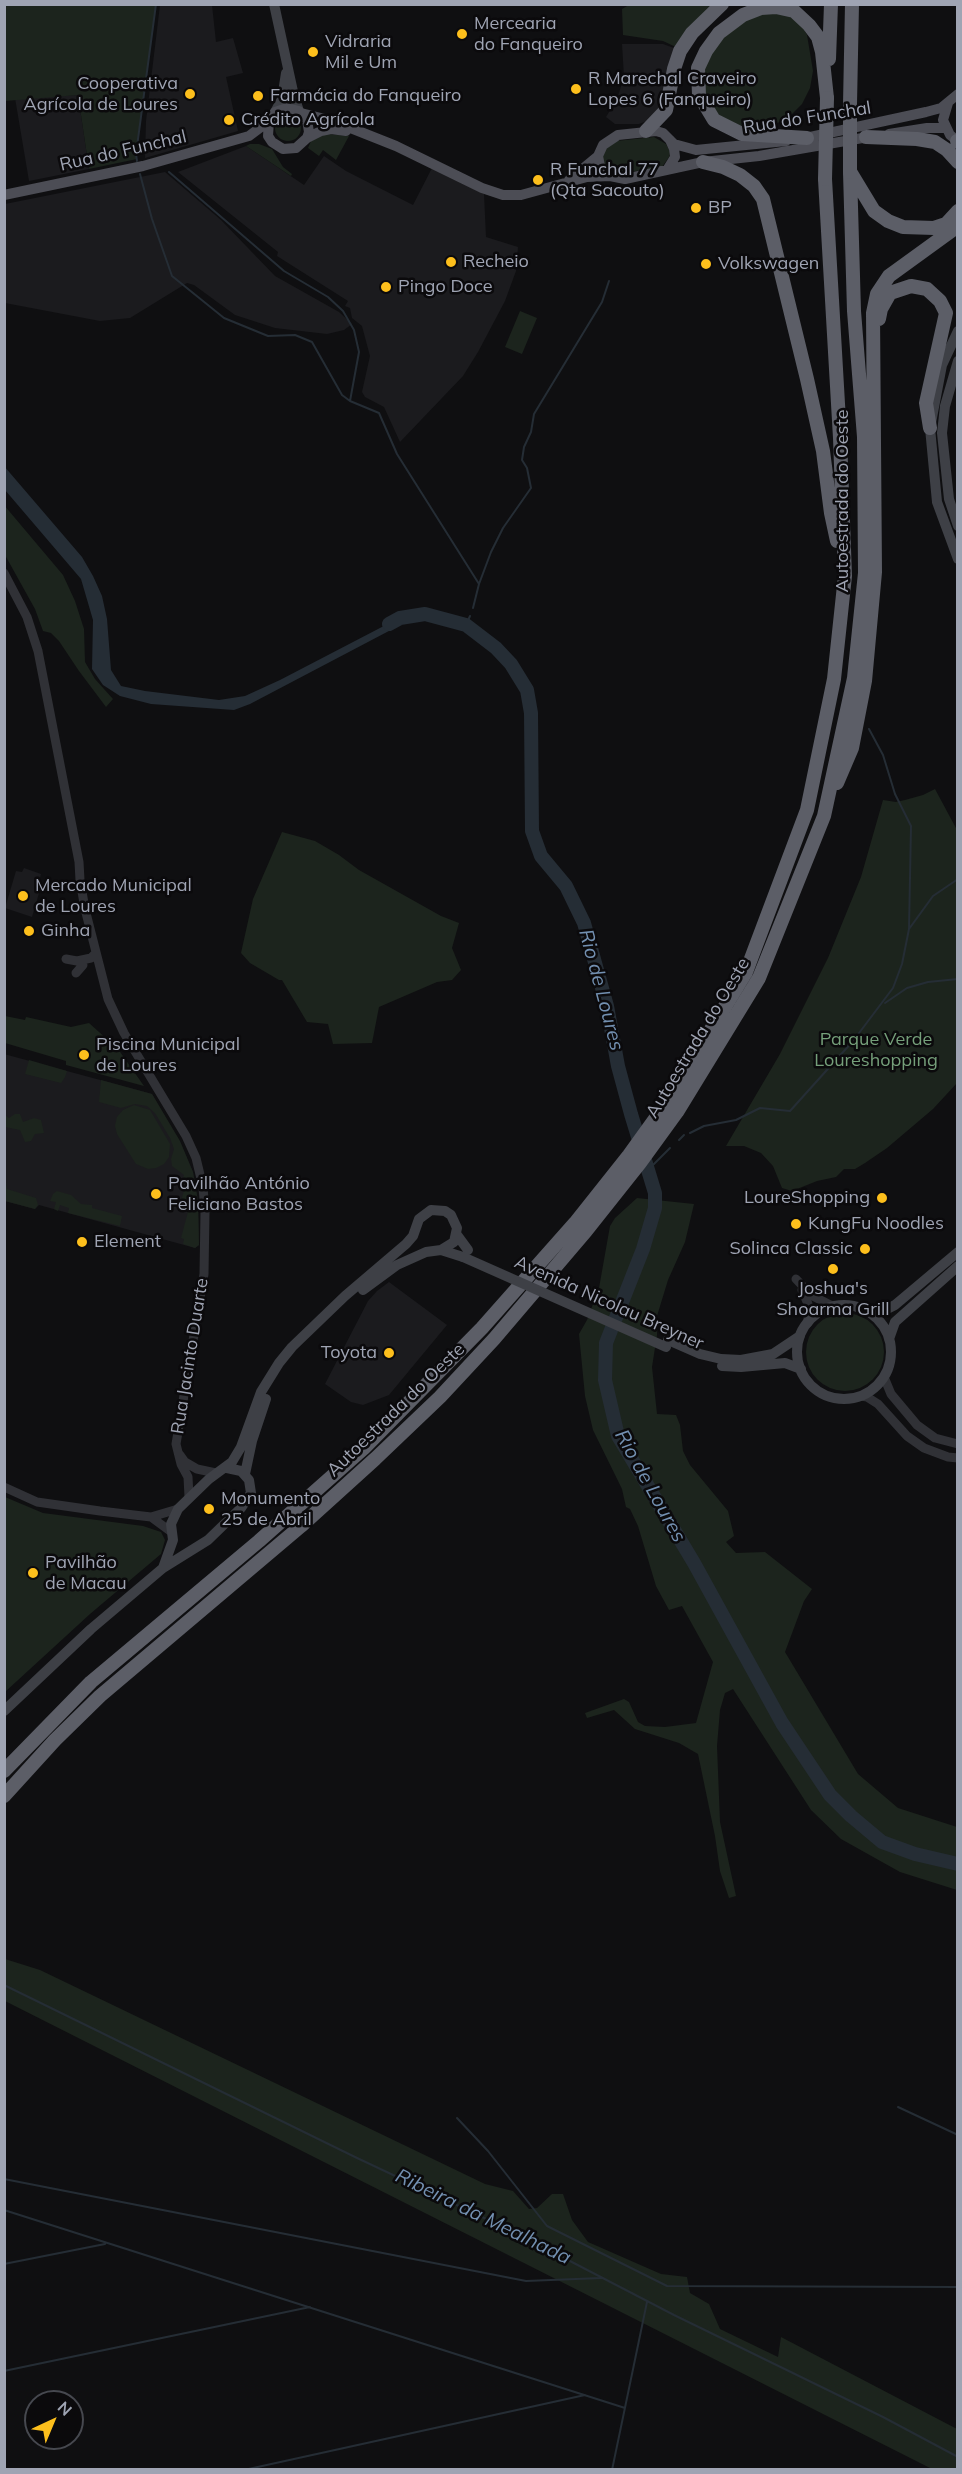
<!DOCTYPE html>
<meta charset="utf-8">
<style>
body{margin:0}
#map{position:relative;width:962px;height:2474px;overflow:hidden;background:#0f0f11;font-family:Mulish,sans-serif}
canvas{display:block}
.frame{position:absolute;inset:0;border:6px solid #9fa4b3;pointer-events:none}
.north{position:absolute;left:24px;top:2390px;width:60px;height:60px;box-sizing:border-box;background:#0b0a0c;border:2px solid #46484f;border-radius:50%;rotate:44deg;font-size:16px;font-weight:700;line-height:24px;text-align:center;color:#9fa4b3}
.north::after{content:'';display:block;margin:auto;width:21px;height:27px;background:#fdbf1c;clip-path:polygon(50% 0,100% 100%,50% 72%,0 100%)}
</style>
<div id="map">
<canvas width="962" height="2474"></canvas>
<div class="frame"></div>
<div class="north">N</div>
</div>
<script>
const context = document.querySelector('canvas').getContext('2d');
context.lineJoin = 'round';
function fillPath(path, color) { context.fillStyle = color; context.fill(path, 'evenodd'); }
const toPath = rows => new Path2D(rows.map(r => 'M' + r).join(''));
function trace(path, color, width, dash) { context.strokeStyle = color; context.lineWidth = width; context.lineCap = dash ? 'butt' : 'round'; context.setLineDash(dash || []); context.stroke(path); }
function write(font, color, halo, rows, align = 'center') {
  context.font = font + ' Mulish,sans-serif'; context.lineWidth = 5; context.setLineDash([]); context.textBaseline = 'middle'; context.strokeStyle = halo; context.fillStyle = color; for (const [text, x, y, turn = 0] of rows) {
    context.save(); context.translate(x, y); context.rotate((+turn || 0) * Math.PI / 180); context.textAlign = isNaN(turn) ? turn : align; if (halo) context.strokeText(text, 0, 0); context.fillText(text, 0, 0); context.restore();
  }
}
const built = toPath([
 [160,5,212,5,216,42,233,38,243,73,226,77,238,131,145,158,146,121],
 [622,44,663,44,674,48,662,105,652,119,639,124,615,124,606,117,617,99,624,77],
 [78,95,89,169,29,181,15,98],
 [246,146,304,185,324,156,346,171,413,205,432,168,484,194,486,237,518,247,516,271,505,301,478,352,463,376,400,442,384,407,365,397,362,392,370,356,362,326,352,318,350,308,345,306,348,301,277,256,278,252,178,172],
 [165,172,221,220,275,276,339,312,352,324,344,330,327,334,275,328,235,315,194,285,187,283,130,318,100,321,5,303,5,204],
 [24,868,41,874,39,882,42,883,32,917,5,908,16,871,22,872],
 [4,1054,152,1094,180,1142,193,1172,198,1201,199,1245,195,1248,39,1205,35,1209,5,1201],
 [389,1282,447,1325,389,1395,363,1405,351,1402,325,1384,368,1301,377,1291]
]);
const green = toPath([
 [4,5,156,5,138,136,137,159,89,169,78,95,5,101],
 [629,5,716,5,678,48,663,41,623,35,622,9],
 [755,10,794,11,807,35,813,71,810,88,802,104,790,116,756,135,737,132,704,106,702,60,709,47],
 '275 128a13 13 0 1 1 26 0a13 13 0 1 1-26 0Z',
 [326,134,349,136,336,160,323,150,319,156,308,148,311,141],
 [654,137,666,144,670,152,669,157,662,167,617,174,610,172,603,165,602,153,605,148,616,141],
 [250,144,259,144,272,149,283,167,292,174,291,176,246,146],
 [520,311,537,318,522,354,505,347],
 [4,505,63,575,75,601,84,629,85,662,95,679,113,699,106,707,79,671,59,641,51,633,43,631,35,609,5,555],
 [935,789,957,830,957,1083,933,1109,887,1148,865,1163,855,1169,844,1169,836,1177,817,1181,792,1191,782,1188,773,1166,761,1153,744,1146,726,1146,780,1054,828,958,861,877,883,800,896,802,905,800,923,795],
 [282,832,315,841,339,855,359,870,441,916,459,923,452,948,461,970,452,980,437,982,379,1007,372,1043,333,1044,328,1024,307,1022,282,980,279,980,250,963,241,953,253,899],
 [5,1016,25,1020,26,1017,71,1027,89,1023,118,1049,144,1086,66,1065,66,1061,5,1043],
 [29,1060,67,1071,65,1077,61,1083,25,1074],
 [101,1080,152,1094,180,1141,193,1172,198,1201,199,1245,195,1248,183,1244,184,1239,181,1238,189,1208,180,1205,186,1183,182,1181,184,1175,172,1166,171,1159,174,1149,170,1138,155,1113,147,1106,135,1104,121,1108,99,1102],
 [134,1105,150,1110,170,1144,169,1157,164,1164,156,1168,148,1169,136,1164,117,1134,115,1126,117,1117,123,1110],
 [15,1114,20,1114,23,1122,34,1118,41,1120,44,1133,35,1134,31,1141,25,1142,20,1130,5,1127,5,1115,9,1118],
 [4,1167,7,1189,36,1198,38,1205,35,1209,5,1201],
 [57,1191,71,1195,81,1204,92,1205,92,1208,122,1216,120,1226,68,1213,69,1208,60,1205,58,1211,54,1209,56,1202,50,1201,53,1194],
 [637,1198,694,1204,685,1242,668,1280,657,1316,657,1335,652,1367,657,1414,676,1415,680,1425,683,1451,690,1465,728,1511,734,1536,726,1542,736,1553,765,1552,812,1589,804,1601,785,1652,858,1774,898,1808,957,1827,957,1890,900,1872,841,1839,811,1810,733,1689,725,1693,720,1710,717,1746,720,1822,736,1896,729,1898,720,1871,715,1836,698,1754,679,1743,635,1729,614,1710,587,1718,585,1713,624,1699,629,1702,638,1722,645,1726,665,1727,696,1723,713,1662,682,1606,669,1610,656,1586,638,1526,630,1509,626,1507,622,1489,593,1430,585,1396,579,1334,587,1320,599,1288,610,1226,615,1218],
 '806 1352a39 39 0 1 1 78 0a39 39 0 1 1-78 0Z',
 [5,1497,43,1513,143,1526,161,1532,165,1540,161,1554,90,1614,5,1692],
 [5,1959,40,1970,485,2184,513,2191,529,2209,537,2208,552,2194,563,2194,572,2220,588,2242,661,2274,687,2277,690,2293,709,2304,720,2329,778,2357,781,2337,957,2429,957,2469,932,2469,5,2001]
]);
const water = toPath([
 [4,466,82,557,93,576,102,596,107,619,111,670,121,686,145,691,219,700,245,696,280,680,403,616,406,622,250,704,234,710,151,704,120,696,103,685,92,669,93,620,81,579,5,490]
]);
const stream = toPath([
 [137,161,136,154,156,4],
 [169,172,284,271,328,297,343,311,354,330,359,352,350,401],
 [140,174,152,219,172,276,224,318,268,336,295,335,312,342,342,395,350,401,379,413,397,454,479,584,473,608],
 [479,584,491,552,503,528,531,488,527,468,522,460,524,447,531,432,534,414,602,302,609,281],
 [466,625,470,616],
 [909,929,933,896,958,879],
 [885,1003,907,988,928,982,958,979],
 [690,1133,704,1126,736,1120,760,1108,790,1111,853,1041,893,988,902,964,909,929,911,826,895,794,883,755,869,729],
 [679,1140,684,1135],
 [648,1170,670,1148],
 [4,1985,355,2157,516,2233,674,2315,883,2417,958,2457],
 [898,2107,958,2135],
 [457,2118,488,2151,547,2226,667,2286,958,2287],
 [4,2179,526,2281,601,2278],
 [4,2210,625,2408],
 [4,2264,105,2244],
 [4,2371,310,2307],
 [244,2470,585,2395],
 [612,2470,647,2302]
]);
const river = toPath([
 [389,624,400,618,425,614,466,625,496,648,511,664,527,690,531,713,532,831,541,856,566,886,584,923,607,1006,618,1066,631,1114,655,1193,655,1208,643,1249,606,1343,605,1380,618,1436,694,1563,782,1723,830,1795,851,1816,882,1842,915,1854,958,1864]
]);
const tertiary = toPath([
 [4,573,27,617,38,651,79,862,80,880,85,909,108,999,124,1033,186,1136,196,1158,203,1187,205,1212,204,1274,176,1444,181,1464,188,1477,189,1497],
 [66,959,77,961,91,958,96,953],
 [76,973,83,965],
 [796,1279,811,1295,834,1307],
 [802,1290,808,1304,808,1323],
 [884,1377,891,1394,917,1425,935,1438,958,1444],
 [861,1396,867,1397,878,1404,907,1436,924,1448,948,1457,958,1458],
 [180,1455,185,1462,197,1469,216,1473],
 [4,1487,37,1502,100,1511,151,1517,178,1509],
 [151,1517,170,1531]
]);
const secondary = toPath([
 [274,4,294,96,299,111],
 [275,112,282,99,286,73],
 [958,331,942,365,930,428,937,502,958,559],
 [958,361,945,406,942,433,949,499,958,526],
 [457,1235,468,1250],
 [363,1290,397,1265,426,1252,441,1250,463,1257],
 '797 1352a47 47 0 1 1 94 0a47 47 0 1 1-94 0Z',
 [867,1312,883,1311,895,1305,958,1252],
 [889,1339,895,1322,958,1266],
 [668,1340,700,1354,721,1359,741,1360,773,1354,800,1336],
 [722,1366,741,1367,785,1363,801,1369],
 [245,1474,252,1441,266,1399],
 [163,1568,173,1540,171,1524,178,1509,209,1479,232,1462,241,1447,261,1392,279,1363,292,1347,345,1296,406,1244,413,1236,419,1219,431,1210,445,1211,451,1215,457,1228,454,1242,441,1250],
 [4,1711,91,1629,163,1568,208,1540,241,1508,251,1493,249,1480,241,1471,227,1468]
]);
const primary = toPath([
 [948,103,943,120,950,135,958,141],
 [301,113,333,121,396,146,482,188,503,195,521,195,587,177,610,176,625,179,703,162,759,156,874,136],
 [269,121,268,136,272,142,283,149,296,148,307,138,321,131,331,129,346,131],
 [889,134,927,128,945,128],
 [801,139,926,112,941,108,958,94],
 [667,170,675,157,674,149,670,140],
 [610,176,601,171,598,156,603,145,618,135,656,131,663,133,674,144,696,150,786,141],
 [569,180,598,156],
 [4,195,143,166,249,136,269,121,275,112,287,108,299,111,307,120,309,132,307,138]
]);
const motorway = toPath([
 [829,59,831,4],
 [850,104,852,4],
 [646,131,666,110,674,69,680,51,692,33,722,4],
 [866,137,917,139,935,142,947,150,958,162],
 [807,138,742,134,714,120,699,95,698,68,706,51,719,33,743,15,761,8,776,7,794,11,809,25,818,37,822,52,827,98],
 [957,141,958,142],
 [703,162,723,167,740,175,754,186,763,199,807,379,823,451,831,513,837,541],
 [851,173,874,211,888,221,903,227,934,228,946,224,958,211],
 [879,319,881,309,890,293,911,286,927,289,940,301,946,313,926,403,930,428],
 [837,783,852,748,865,681,875,572,873,313,877,294,889,276,958,226],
 [4,1771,91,1682,259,1541,364,1448,482,1328,575,1223,629,1155,665,1105,746,972,807,810,834,679,845,576,840,438,825,179],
 [4,1796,55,1740,100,1696,301,1526,375,1459,440,1397,494,1339,586,1231,640,1163,677,1112,759,978,824,816,854,678,865,573,864,437,854,311,850,172]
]);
const secondaryBridge = toPath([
 [463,1257,666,1347]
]);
const motorwayBridge = toPath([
 [850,104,850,172],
 [825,179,827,98]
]);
const markers = [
 [462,34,6,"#fdbf1c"],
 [313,52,6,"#fdbf1c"],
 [576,89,6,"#fdbf1c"],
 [190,94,6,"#fdbf1c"],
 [258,96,6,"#fdbf1c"],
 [229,120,6,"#fdbf1c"],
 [538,180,6,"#fdbf1c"],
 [696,208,6,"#fdbf1c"],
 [451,262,6,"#fdbf1c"],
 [706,264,6,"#fdbf1c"],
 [386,287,6,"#fdbf1c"],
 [23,896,6,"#fdbf1c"],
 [29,931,6,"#fdbf1c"],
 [84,1055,6,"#fdbf1c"],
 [156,1194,6,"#fdbf1c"],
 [882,1198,6,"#fdbf1c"],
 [796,1224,6,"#fdbf1c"],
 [82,1242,6,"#fdbf1c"],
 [865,1249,6,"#fdbf1c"],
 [833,1269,6,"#fdbf1c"],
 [389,1353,6,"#fdbf1c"],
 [209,1509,6,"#fdbf1c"],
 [33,1573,6,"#fdbf1c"]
];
const poiNames = [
 ["Mercearia",474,24],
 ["do Fanqueiro",474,45],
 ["Vidraria",325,42],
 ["Mil e Um",325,63],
 ["R Marechal Craveiro",588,79],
 ["Lopes 6 (Fanqueiro)",588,100],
 ["Cooperativa",178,84,"right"],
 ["Agrícola de Loures",178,105,"right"],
 ["Farmácia do Fanqueiro",270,96],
 ["Crédito Agrícola",241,120],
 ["R Funchal 77",550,170],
 ["(Qta Sacouto)",550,191],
 ["BP",708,208],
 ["Recheio",463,262],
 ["Volkswagen",718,264],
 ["Pingo Doce",398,287],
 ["Mercado Municipal",35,886],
 ["de Loures",35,907],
 ["Ginha",41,931],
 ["Piscina Municipal",96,1045],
 ["de Loures",96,1066],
 ["Pavilhão António",168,1184],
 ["Feliciano Bastos",168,1205],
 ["LoureShopping",870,1198,"right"],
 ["KungFu Noodles",808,1224],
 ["Element",94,1242],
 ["Solinca Classic",853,1249,"right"],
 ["Joshua's",833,1289,"center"],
 ["Shoarma Grill",833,1310,"center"],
 ["Toyota",377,1353,"right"],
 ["Monumento",221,1499],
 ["25 de Abril",221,1520],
 ["Pavilhão",45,1563],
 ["de Macau",45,1584]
];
const streetNames = [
 ["Rua do Funchal",807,118,-9],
 ["Rua do Funchal",123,151,-13],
 ["Autoestrada do Oeste",843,501,-90],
 ["Autoestrada do Oeste",698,1038,-59],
 ["Avenida Nicolau Breyner",609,1303,24],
 ["Rua Jacinto Duarte",190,1356,-81],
 ["Autoestrada do Oeste",396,1410,-44]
];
const parkNames = [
 ["Parque Verde",876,1040],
 ["Loureshopping",876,1061]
];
const waterNames = [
 ["Rio de Loures",601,990,75],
 ["Rio de Loures",650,1486,61],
 ["Ribeira da Mealhada",483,2217,26]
];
fillPath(built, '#1b1b1e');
fillPath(green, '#1c241d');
fillPath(water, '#252d35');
trace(stream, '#252d35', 2);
trace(river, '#252d35', 14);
trace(tertiary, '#303136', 9);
trace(secondary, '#3e4046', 10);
trace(primary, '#4c4d55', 10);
trace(motorway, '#5c5e67', 14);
trace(secondaryBridge, '#3e4046', 10);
trace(motorwayBridge, '#5c5e67', 14);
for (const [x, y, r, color] of markers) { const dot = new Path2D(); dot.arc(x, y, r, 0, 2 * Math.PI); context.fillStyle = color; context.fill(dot); trace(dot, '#0b0a0c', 2); }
write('18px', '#9fa4b3', '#0b0a0c', poiNames, 'left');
write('18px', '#9fa4b3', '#0b0a0c', streetNames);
write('18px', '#759f7a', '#0b0a0c', parkNames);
write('italic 20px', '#7390b1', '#0b0a0c', waterNames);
</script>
